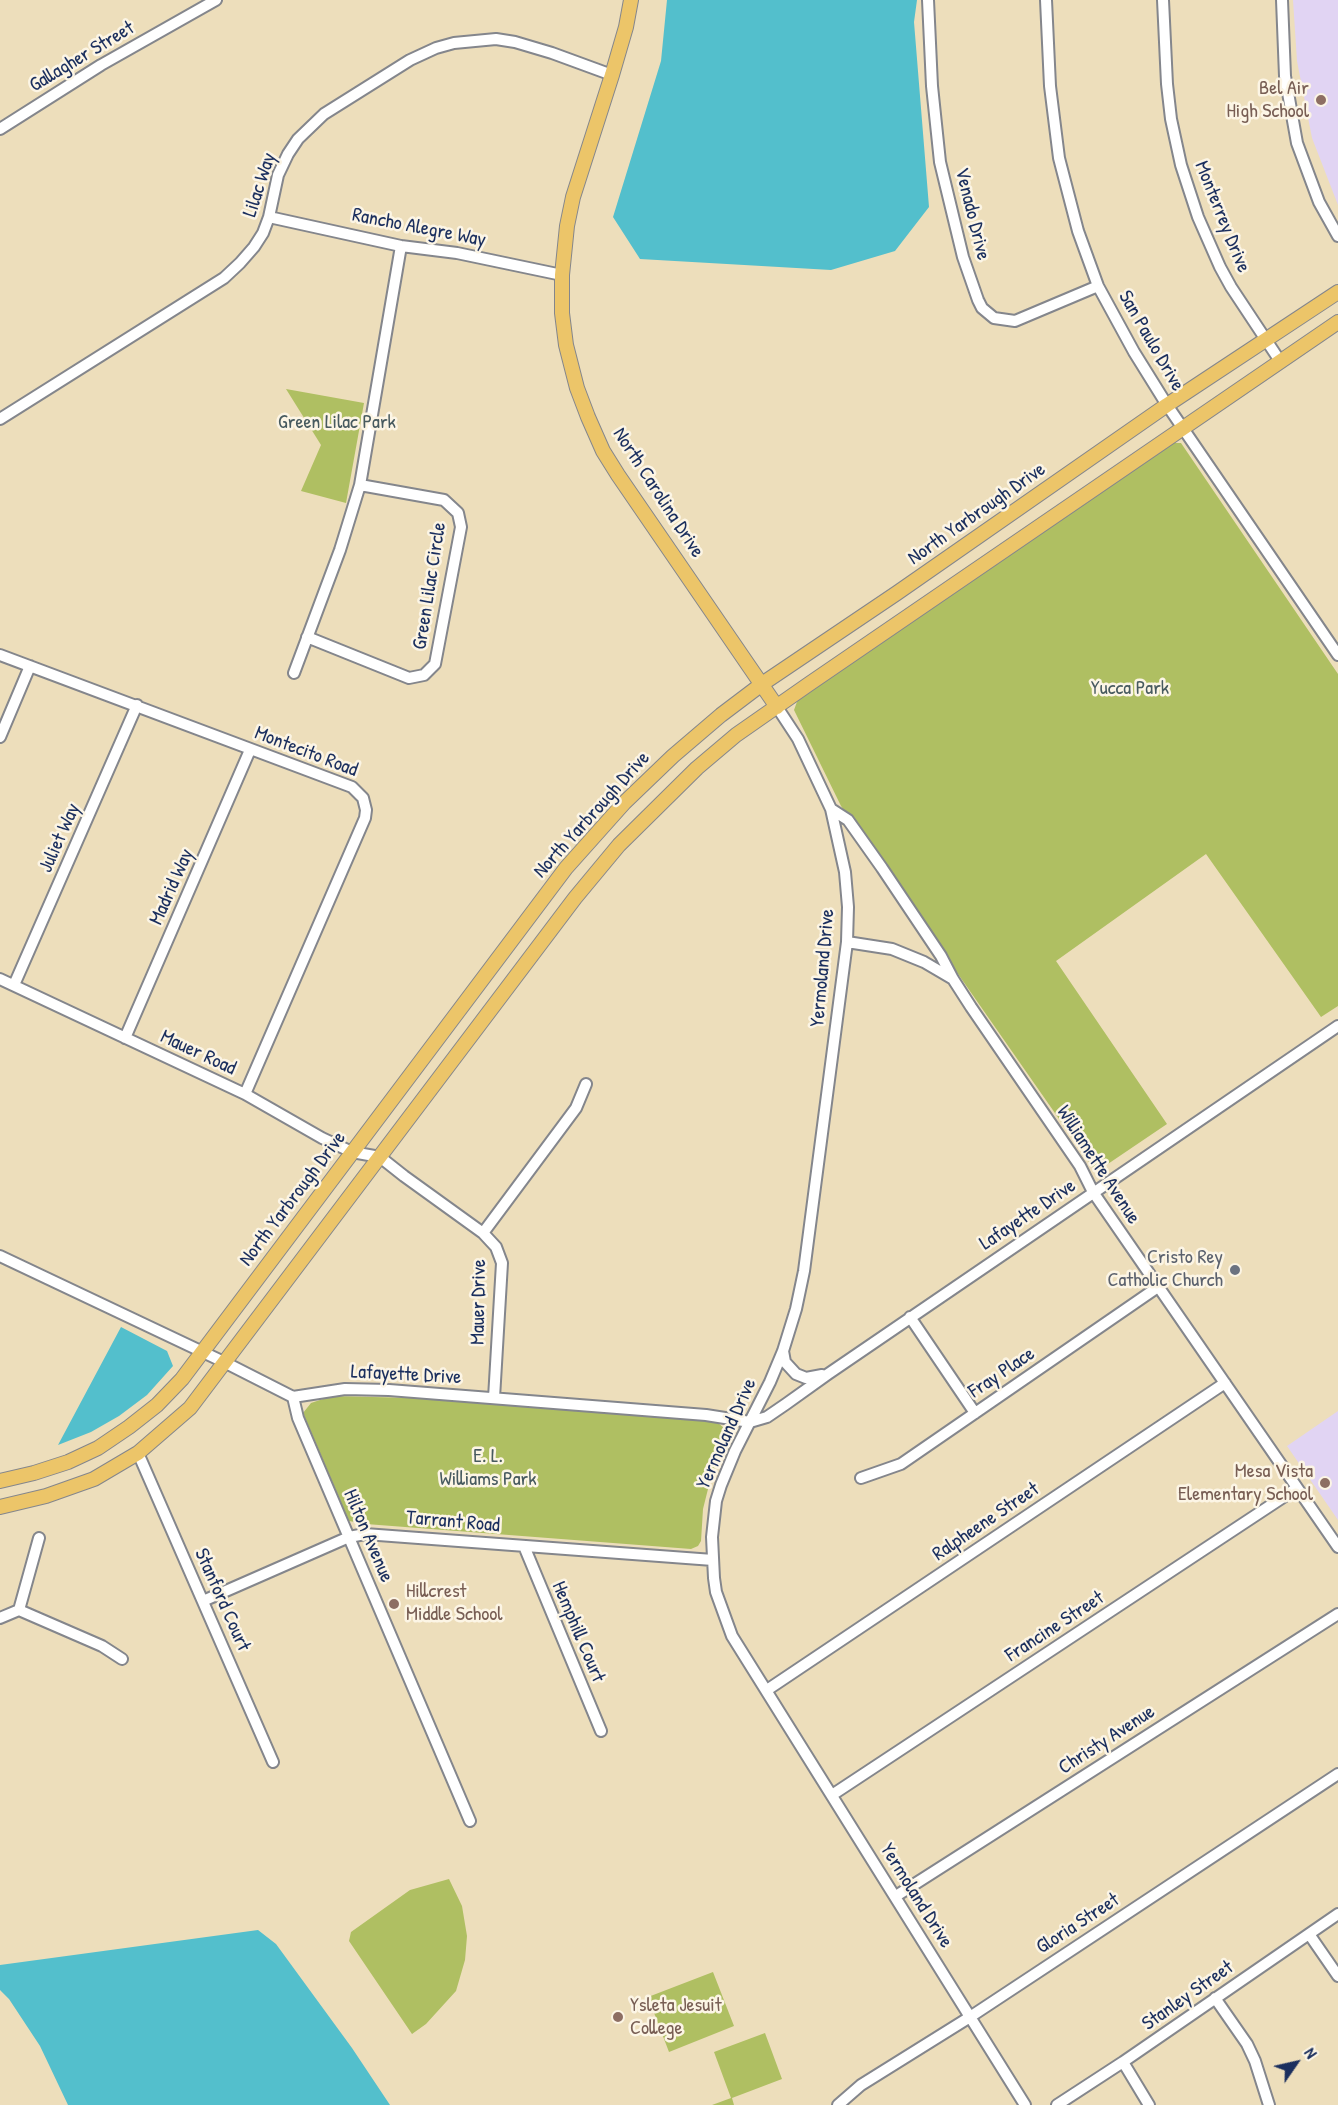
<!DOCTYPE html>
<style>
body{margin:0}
#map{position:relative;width:1338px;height:2105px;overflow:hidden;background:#eddebb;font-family:"Patrick Hand",sans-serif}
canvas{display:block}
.north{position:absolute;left:1266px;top:2033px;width:60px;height:60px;-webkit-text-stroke:4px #fcf5e5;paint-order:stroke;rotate:56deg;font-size:16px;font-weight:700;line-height:24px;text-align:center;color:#1b2f5e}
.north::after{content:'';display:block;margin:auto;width:21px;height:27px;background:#1b2f5e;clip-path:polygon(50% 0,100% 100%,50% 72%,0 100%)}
</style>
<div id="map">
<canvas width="1338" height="2105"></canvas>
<div class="north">N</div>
</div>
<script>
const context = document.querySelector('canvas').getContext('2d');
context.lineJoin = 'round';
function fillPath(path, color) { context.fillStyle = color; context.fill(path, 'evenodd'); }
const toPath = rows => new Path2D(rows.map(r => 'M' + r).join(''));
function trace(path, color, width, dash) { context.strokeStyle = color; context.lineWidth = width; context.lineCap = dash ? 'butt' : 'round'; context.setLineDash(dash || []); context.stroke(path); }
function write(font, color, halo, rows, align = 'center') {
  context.font = font + ' "Patrick Hand",sans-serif'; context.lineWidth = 5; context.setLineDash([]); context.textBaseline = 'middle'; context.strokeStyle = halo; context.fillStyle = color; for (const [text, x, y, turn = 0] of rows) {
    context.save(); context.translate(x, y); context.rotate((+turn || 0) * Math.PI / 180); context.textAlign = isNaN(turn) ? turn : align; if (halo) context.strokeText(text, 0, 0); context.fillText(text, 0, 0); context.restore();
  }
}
const built = toPath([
 [1293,0,1338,0,1338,205,1312,138,1297,61],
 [1338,1411,1338,1520,1287,1446]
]);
const green = toPath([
 [286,389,364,403,346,503,301,491,321,445],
 [1171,443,1181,443,1338,674,1338,1006,1321,1017,1206,854,1056,961,1167,1124,1096,1172,841,806,794,710,798,699],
 [332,1396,413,1398,716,1421,726,1430,727,1440,720,1452,710,1481,703,1509,701,1541,698,1546,691,1549,366,1524,349,1521,303,1413,311,1403],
 [449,1879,462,1906,467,1936,465,1960,456,1991,426,2024,412,2034,349,1941,351,1932,410,1890],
 [713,1972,734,2026,669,2052,648,1997],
 [765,2033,782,2079,732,2098,734,2105,712,2105,731,2098,714,2052]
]);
const water = toPath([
 [667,0,917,0,914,22,929,207,895,251,831,270,640,259,613,217,661,61],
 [121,1327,167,1351,173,1366,147,1395,119,1416,91,1432,58,1445],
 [258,1930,276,1944,352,2048,390,2105,68,2105,40,2046,9,1999,0,1990,0,1965]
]);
const minor = toPath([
 [928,0,932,86,940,162,963,257,978,300,982,308,994,318,1015,321,1098,286],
 [1046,0,1050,86,1059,158,1078,231,1098,286,1134,352,1167,405,1338,655],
 [1163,0,1167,84,1171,119,1181,165,1198,217,1220,267,1231,287,1280,361],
 [1282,0,1285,76,1297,143,1319,202,1338,236],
 [0,129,101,65,216,0],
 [269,217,401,246,457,253,562,275],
 [0,419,224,278,240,263,254,247,263,233,269,217,278,175,288,154,298,139,324,114,410,60,436,48,454,43,496,39,515,42,552,53,612,75],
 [307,637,409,678,424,675,435,664,461,527,458,513,444,500,360,485],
 [0,655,352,787,363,798,366,810,365,818,245,1094],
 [294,673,340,550,360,485,401,246],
 [777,707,798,739,831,809,845,872,848,907,847,942,804,1271,796,1309,783,1351,770,1382,735,1451,721,1485,716,1501,712,1537,714,1578,716,1592,732,1636,1025,2105],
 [0,737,30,666],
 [831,809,848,820,882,868,941,956,953,979,971,1007,1080,1166,1093,1192,1338,1547],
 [847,942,892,949,924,962,953,979],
 [0,979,245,1094,322,1138,352,1152,380,1157,404,1176,483,1233,496,1247,502,1263,494,1398],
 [14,985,137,705],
 [125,1038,250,750],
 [483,1233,576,1108,586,1084],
 [0,1256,226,1363,293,1397,345,1389,389,1390,706,1415,750,1422,767,1417,786,1404,828,1374,1338,1026],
 [910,1317,975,1413],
 [783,1351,785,1362,796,1374,806,1378,822,1375],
 [293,1397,298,1418,470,1821],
 [138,1453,273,1762],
 [861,1478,901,1464,1158,1287],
 [524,1546,601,1731],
 [203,1601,349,1537,365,1534,713,1560],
 [19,1610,39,1538],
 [0,1618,19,1610,102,1646,122,1659],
 [767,1690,1225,1383],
 [832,1795,1297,1488],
 [896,1896,1338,1614],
 [1309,1934,1338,1976],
 [1215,1998,1247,2044,1255,2061,1269,2105],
 [1123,2062,1149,2105],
 [838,2105,861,2085,970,2017,1338,1774],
 [1057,2105,1123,2062,1338,1914]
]);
const major = toPath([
 [631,0,626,27,612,75,573,197,567,226,562,275,562,313,566,345,577,388,588,417,603,451,618,475,777,707],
 [0,1481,34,1473,68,1462,98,1448,129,1427,157,1405,182,1379,566,868,624,803,673,756,721,715,762,684,897,593,1167,405,1338,292],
 [0,1507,46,1496,94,1479,138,1453,190,1408,575,898,619,845,697,768,736,735,809,684,1338,322]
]);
const markers = [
 [1321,100,6,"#8d6e63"],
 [1235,1270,6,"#6b7280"],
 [1325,1483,6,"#8d6e63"],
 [394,1604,6,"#8d6e63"],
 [618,2017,6,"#8d6e63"]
];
const streetNames = [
 ["Gallagher Street",82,57,-31],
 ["Lilac Way",260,185,-72],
 ["Venado Drive",972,214,76],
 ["Monterrey Drive",1222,217,68],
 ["Rancho Alegre Way",419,228,11],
 ["San Paulo Drive",1151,341,60],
 ["North Carolina Drive",658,493,57],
 ["North Yarbrough Drive",977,514,-35],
 ["Green Lilac Circle",430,586,-81],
 ["Montecito Road",306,752,21],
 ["North Yarbrough Drive",592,815,-48],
 ["Juliet Way",60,838,-66],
 ["Madrid Way",172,887,-66],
 ["Yermoland Drive",823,968,-85],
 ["Mauer Road",198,1053,25],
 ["Williamette Avenue",1098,1165,57],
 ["North Yarbrough Drive",293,1199,-53],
 ["Lafayette Drive",1028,1215,-34],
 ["Mauer Drive",479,1302,-89],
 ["Fray Place",1002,1373,-34],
 ["Lafayette Drive",406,1375,3],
 ["Yermoland Drive",727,1434,-66],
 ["Tarrant Road",453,1522,5],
 ["Ralpheene Street",986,1522,-34],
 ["Hilton Avenue",368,1536,67],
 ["Stanford Court",222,1600,66],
 ["Francine Street",1055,1627,-33],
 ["Hemphill Court",578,1632,67],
 ["Christy Avenue",1107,1740,-33],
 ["Yermoland Drive",916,1896,58],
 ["Gloria Street",1078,1924,-33],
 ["Stanley Street",1188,1996,-35]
];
const educationNames = [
 ["Bel Air",1309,89],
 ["High School",1309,112],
 ["Mesa Vista",1313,1472],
 ["Elementary School",1313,1495],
 ["Hillcrest",406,1592,"left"],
 ["Middle School",406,1615,"left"],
 ["Ysleta Jesuit",630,2006,"left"],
 ["College",630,2029,"left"]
];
const parkNames = [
 ["Green Lilac Park",337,423],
 ["Yucca Park",1130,689],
 ["E. L.",488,1457],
 ["Williams Park",488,1480]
];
const worshipNames = [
 ["Cristo Rey",1223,1258],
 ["Catholic Church",1223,1281]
];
fillPath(built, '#e1d4f3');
fillPath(green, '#afbf62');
fillPath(water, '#53bfcc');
trace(minor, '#84868c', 14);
trace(major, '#84868c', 16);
trace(minor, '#fff', 10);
trace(major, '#ecc569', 14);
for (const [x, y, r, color] of markers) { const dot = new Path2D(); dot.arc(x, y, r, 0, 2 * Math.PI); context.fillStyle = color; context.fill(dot); trace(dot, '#fcf5e5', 2); }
write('20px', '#1b2f5e', '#fcf5e5', streetNames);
write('20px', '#785e54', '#fcf5e5', educationNames, 'right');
write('20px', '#475a5f', '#fcf5e5', parkNames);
write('20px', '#5b616d', '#fcf5e5', worshipNames, 'right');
</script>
